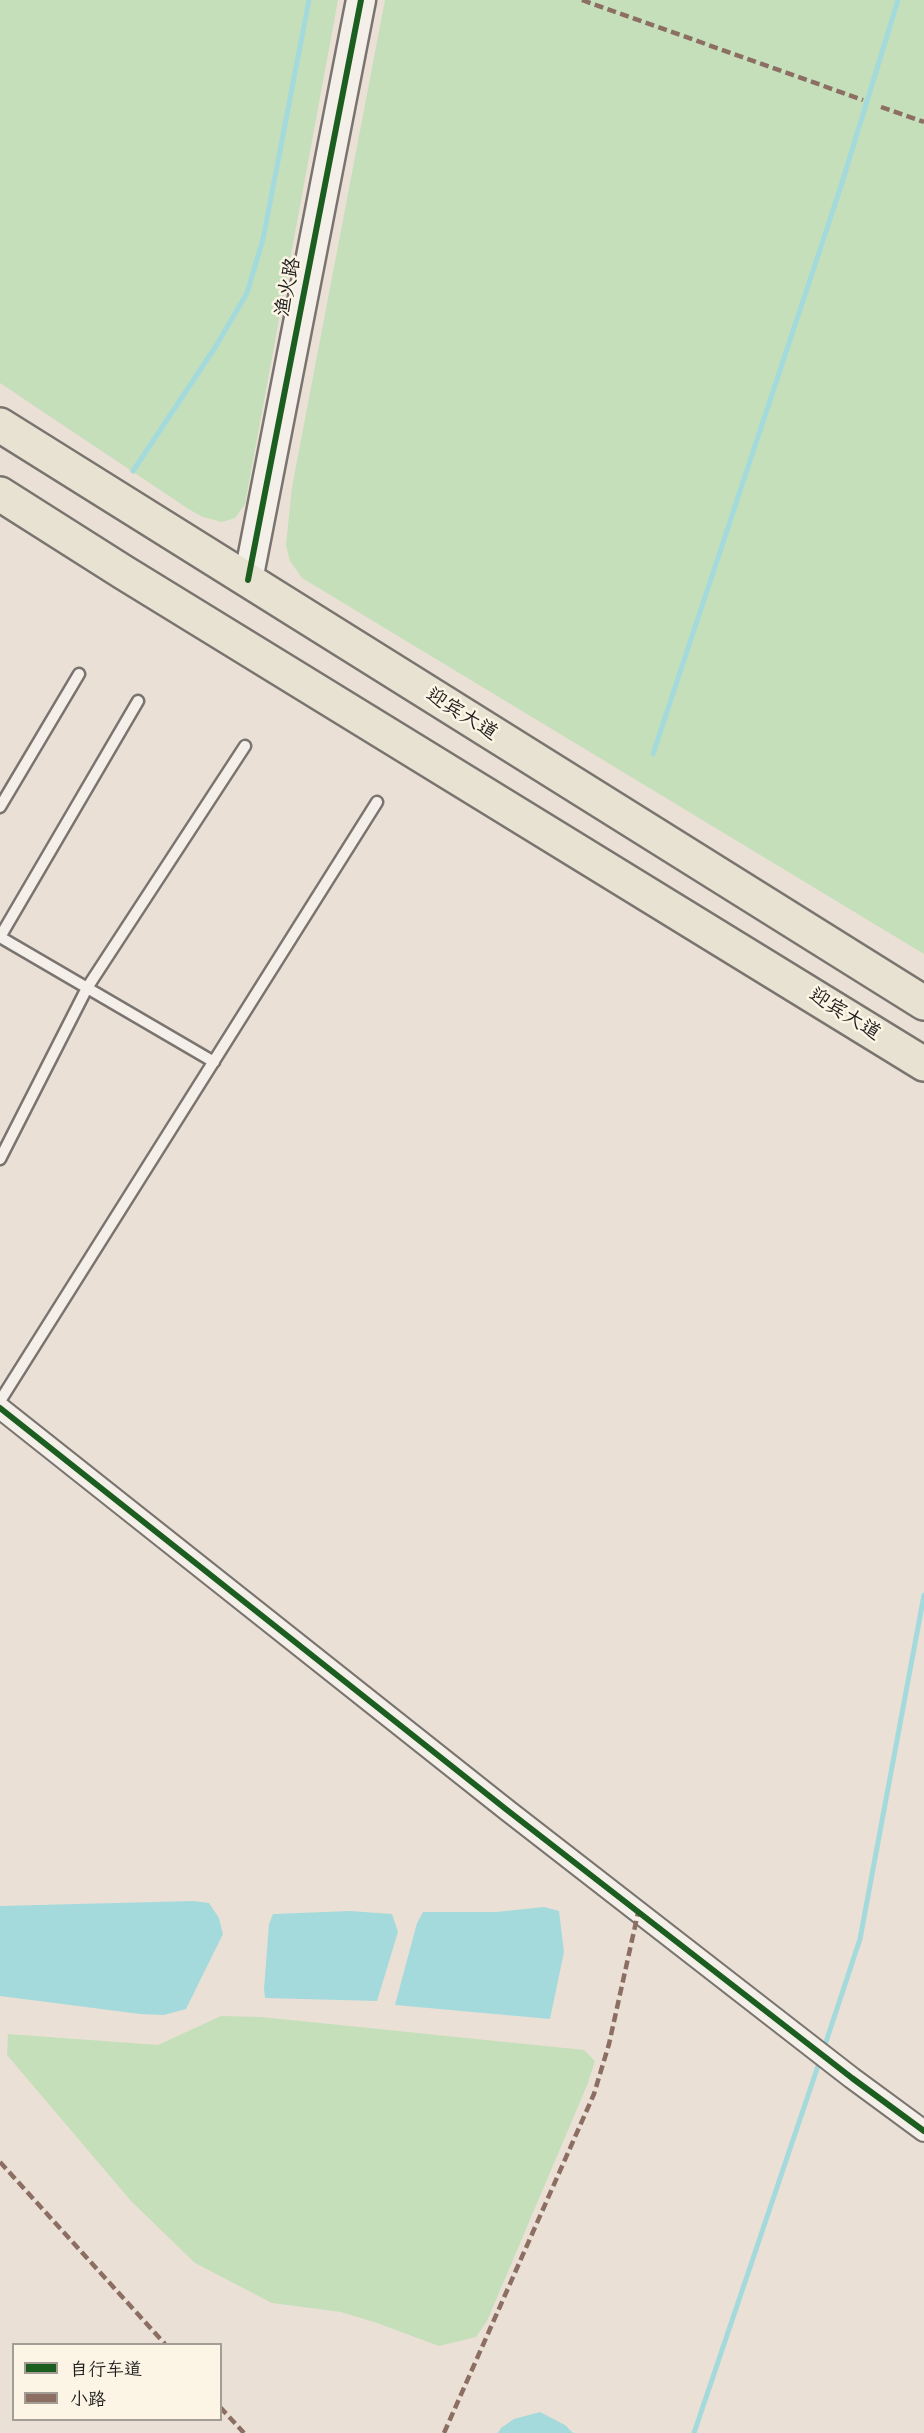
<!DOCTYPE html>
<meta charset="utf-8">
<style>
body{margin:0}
#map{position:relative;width:924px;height:2433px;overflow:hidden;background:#ebe0d5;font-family:"Comic Neue","LXGW WenKai TC",sans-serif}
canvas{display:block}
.legend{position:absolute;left:12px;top:2343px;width:210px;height:78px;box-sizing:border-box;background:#fcf5e5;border:2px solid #a29e95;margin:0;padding:8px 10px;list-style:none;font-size:18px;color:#1c1c1c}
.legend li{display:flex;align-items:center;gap:12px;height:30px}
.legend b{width:30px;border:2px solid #a29e95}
</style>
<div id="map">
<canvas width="924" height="2433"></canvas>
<ul class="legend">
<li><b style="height:8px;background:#1b5e20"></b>自行车道</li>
<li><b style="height:8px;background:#8d6e63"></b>小路</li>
</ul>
</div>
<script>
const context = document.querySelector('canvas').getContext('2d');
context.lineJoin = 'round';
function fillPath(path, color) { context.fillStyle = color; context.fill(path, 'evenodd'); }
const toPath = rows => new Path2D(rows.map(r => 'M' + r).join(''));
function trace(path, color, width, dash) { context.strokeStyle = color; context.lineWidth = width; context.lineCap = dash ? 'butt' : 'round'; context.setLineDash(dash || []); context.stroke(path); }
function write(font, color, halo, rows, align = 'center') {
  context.font = font + ' "Comic Neue","LXGW WenKai TC",sans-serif'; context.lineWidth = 5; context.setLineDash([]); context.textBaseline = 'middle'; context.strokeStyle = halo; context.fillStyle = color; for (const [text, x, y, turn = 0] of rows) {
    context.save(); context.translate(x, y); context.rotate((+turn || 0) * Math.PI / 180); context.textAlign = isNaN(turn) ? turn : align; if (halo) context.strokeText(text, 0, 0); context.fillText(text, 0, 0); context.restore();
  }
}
const green = toPath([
 [0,0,338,0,245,504,235,518,222,522,203,517,190,510,0,383],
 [385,0,924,0,924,954,302,578,290,561,286,545,292,487],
 [221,2016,261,2017,584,2050,595,2061,588,2083,487,2321,476,2337,439,2346,377,2323,341,2312,272,2303,195,2263,131,2201,7,2055,8,2034,158,2045]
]);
const water = toPath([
 [193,1901,209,1903,219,1918,223,1934,186,2009,164,2015,140,2014,0,1996,0,1906],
 [544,1907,559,1911,564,1952,550,2019,395,2005,417,1923,423,1912,496,1912],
 [350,1911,392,1914,398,1932,377,2001,265,1998,264,1989,269,1924,273,1914],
 [540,2412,565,2425,573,2433,498,2433,501,2428,514,2419]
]);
const stream = toPath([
 [133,471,216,346,247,293,263,239,309,0],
 [653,754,841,186,898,0],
 [823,2051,860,1939,924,1595],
 [694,2433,820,2060]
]);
const lane = toPath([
 [0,807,79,674],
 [0,937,138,701],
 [0,937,214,1062],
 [0,1159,87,988,245,746],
 [0,1401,377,802]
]);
const street = toPath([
 [0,1408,507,1810,852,2078,924,2131]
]);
const secondary = toPath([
 [248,580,361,0]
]);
const highway = toPath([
 [0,425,924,1003],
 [0,494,123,572,924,1064]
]);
const quiet = toPath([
 [582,0,863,100],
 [881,107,924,122],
 [0,2162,165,2344],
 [220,2407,244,2433],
 [444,2433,594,2094,609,2044,638,1913]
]);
const cycleway = toPath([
 [248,580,361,0],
 [0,1408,507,1810,852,2078,924,2131]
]);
const streetNames = [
 ["渔火路",288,287,-79],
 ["迎宾大道",462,714,32],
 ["迎宾大道",845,1014,32]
];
fillPath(green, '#c4dfba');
fillPath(water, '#a5dadc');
trace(stream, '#a5dadc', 5);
trace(lane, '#79746f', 15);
trace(street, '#79746f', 24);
trace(secondary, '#79746f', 33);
trace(highway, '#79746f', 38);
trace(lane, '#f4efe9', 10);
trace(street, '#f4efe9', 20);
trace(secondary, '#f4efe9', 28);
trace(highway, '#e7e2d1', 33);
trace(quiet, '#8d6e63', 4.5, [9, 4.5]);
trace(cycleway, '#1b5e20', 6);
write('20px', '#1c1c1c', '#fcf5e5', streetNames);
</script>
